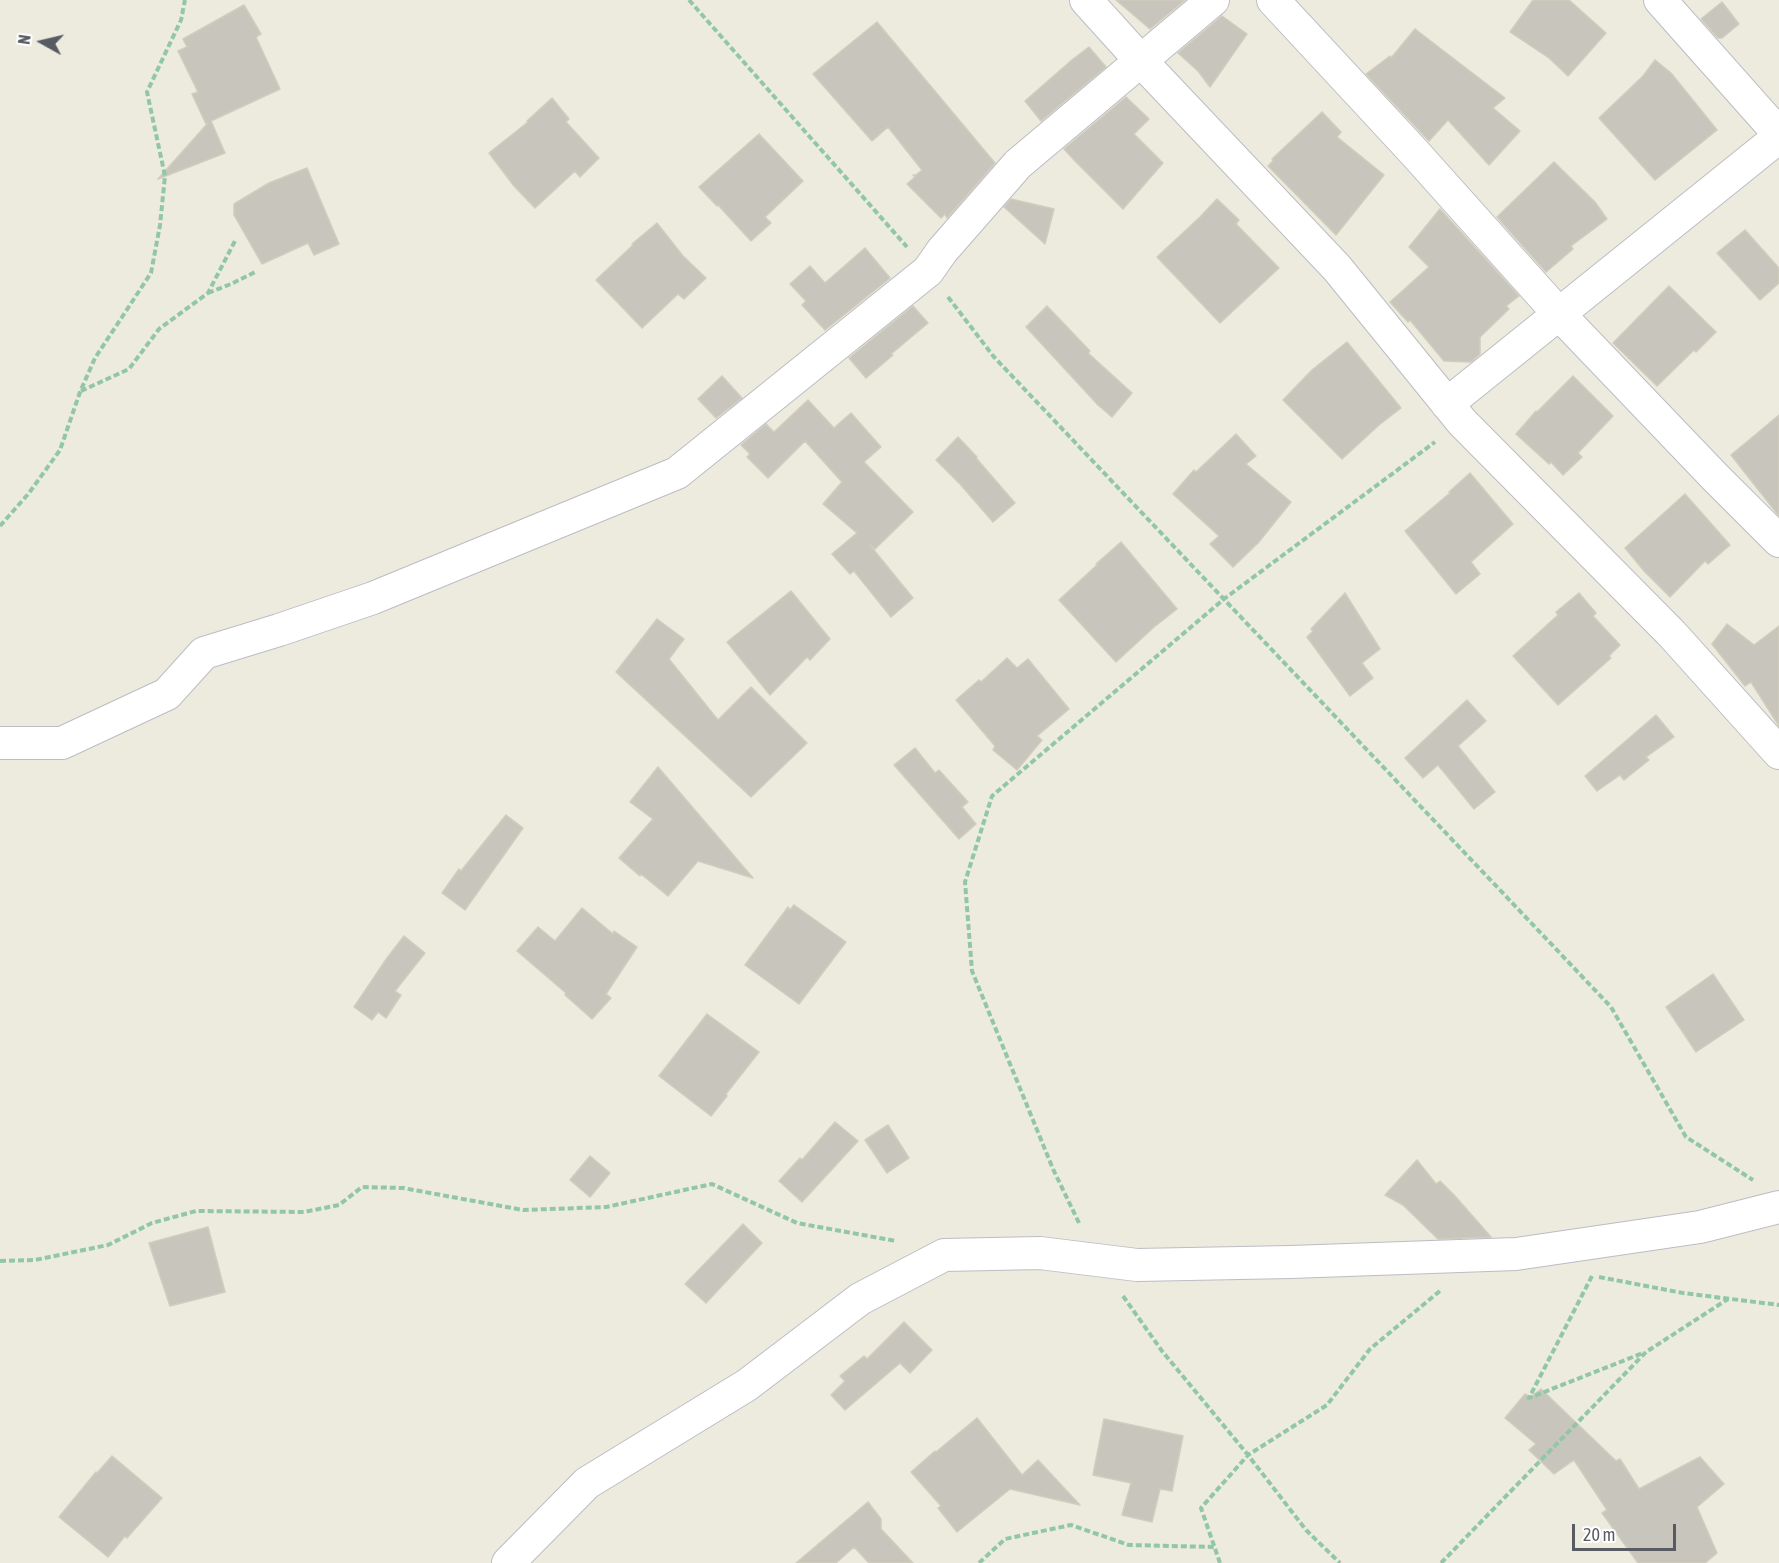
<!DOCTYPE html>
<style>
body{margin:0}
#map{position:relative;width:1779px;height:1563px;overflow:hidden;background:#ecebde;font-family:"Asap Condensed",sans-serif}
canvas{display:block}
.north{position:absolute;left:12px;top:12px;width:60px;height:60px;-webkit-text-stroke:4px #fff;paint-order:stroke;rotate:278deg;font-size:16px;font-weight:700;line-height:24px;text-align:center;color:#585b61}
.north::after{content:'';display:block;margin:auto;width:21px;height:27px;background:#585b61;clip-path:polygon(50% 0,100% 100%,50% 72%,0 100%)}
.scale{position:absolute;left:1572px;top:1524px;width:104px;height:27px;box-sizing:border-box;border:3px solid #585b61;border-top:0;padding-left:8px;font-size:18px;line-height:21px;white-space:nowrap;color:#585b61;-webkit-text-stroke:4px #fff;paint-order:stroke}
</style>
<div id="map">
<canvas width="1779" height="1563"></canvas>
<div class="north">N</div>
<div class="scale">20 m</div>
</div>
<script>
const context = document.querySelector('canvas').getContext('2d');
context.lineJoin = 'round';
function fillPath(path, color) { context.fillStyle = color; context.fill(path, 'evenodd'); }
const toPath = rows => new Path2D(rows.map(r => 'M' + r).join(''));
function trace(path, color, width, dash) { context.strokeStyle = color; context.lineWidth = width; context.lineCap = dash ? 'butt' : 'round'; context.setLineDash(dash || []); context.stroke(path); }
const building = toPath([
 [1116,0,1185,0,1150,29,1116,0],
 [1533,0,1569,0,1606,33,1568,76,1549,58,1510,32,1533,0],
 [1722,2,1739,24,1722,38,1718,38,1701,19,1722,2],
 [244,5,261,34,256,37,280,89,211,121,225,153,158,179,208,123,206,124,192,94,198,92,178,51,187,47,183,39,244,5],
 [1222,16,1247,34,1210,87,1198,71,1178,53,1222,16],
 [877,22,995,163,947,218,945,214,941,218,907,184,915,177,913,175,916,175,922,170,888,127,872,141,813,74,877,22],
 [1415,29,1505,98,1493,108,1520,131,1489,165,1448,120,1429,141,1366,74,1390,56,1391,58,1415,29],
 [1089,47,1106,67,1041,121,1025,101,1073,59,1089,47],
 [1655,60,1671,73,1717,130,1655,180,1599,118,1643,76,1655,60],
 [1126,97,1149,119,1134,134,1163,163,1123,209,1075,161,1064,149,1126,97],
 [552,98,569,119,566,122,599,158,580,177,575,171,535,208,514,186,489,153,528,122,527,121,552,98],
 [1322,112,1341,132,1337,137,1384,175,1336,235,1268,166,1273,161,1272,159,1322,112],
 [759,134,803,181,765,217,771,223,751,241,718,205,717,206,699,187,759,134],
 [1554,162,1595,202,1607,219,1571,246,1573,249,1546,272,1497,217,1554,162],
 [307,168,339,244,314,255,308,243,262,264,234,215,234,204,269,183,307,168],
 [1011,199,1054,209,1045,244,1004,207,1011,199],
 [1217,199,1239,220,1236,224,1279,268,1220,323,1157,257,1200,217,1217,199],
 [1440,209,1519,296,1506,306,1509,309,1480,337,1480,354,1471,362,1444,361,1410,320,1408,322,1390,302,1429,267,1409,247,1440,209],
 [657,223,683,256,706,278,684,299,678,294,642,328,596,280,633,245,632,244,657,223],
 [1745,230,1779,268,1779,283,1760,300,1717,253,1745,230],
 [865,248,890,278,825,330,802,305,806,301,790,284,810,266,825,283,865,248],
 [1669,286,1716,332,1696,352,1694,350,1657,386,1613,343,1669,286],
 [913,306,928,323,891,354,893,355,866,378,849,358,913,306],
 [1047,306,1090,351,1088,353,1132,393,1112,417,1098,405,1026,327,1047,306],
 [1347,342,1401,408,1379,425,1342,459,1283,400,1312,370,1347,342],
 [722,376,742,398,716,418,698,399,722,376],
 [1573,376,1613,416,1578,453,1582,457,1563,475,1551,462,1549,464,1516,434,1536,411,1537,412,1573,376],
 [808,400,834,428,851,413,881,447,864,462,913,512,875,549,869,544,913,598,891,617,854,571,850,574,832,554,857,533,823,504,842,482,805,441,768,478,747,457,750,454,741,445,766,424,774,432,808,400],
 [1779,415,1779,516,1731,455,1779,415],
 [1236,434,1256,456,1246,464,1291,502,1258,543,1233,567,1210,544,1219,536,1173,494,1194,470,1196,472,1236,434],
 [958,437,977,457,976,458,1015,503,993,522,960,484,936,460,958,437],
 [1470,473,1513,524,1471,562,1480,574,1456,594,1405,531,1450,493,1449,492,1470,473],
 [1685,494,1730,545,1708,564,1705,561,1670,597,1644,571,1625,548,1685,494],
 [1121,542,1177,609,1154,627,1116,662,1059,600,1097,565,1096,564,1121,542],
 [791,591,830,639,810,660,807,657,770,695,727,642,791,591],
 [1345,593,1380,649,1362,663,1373,678,1350,696,1307,637,1313,631,1311,629,1345,593],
 [1579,593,1596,613,1593,616,1620,645,1609,656,1611,658,1558,705,1513,656,1558,615,1556,612,1579,593],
 [657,619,684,639,669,659,718,720,751,687,807,743,751,797,616,672,657,619],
 [1727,624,1754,645,1779,626,1779,726,1751,682,1745,686,1712,644,1727,624],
 [1007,658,1017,668,1028,659,1069,709,1037,736,1042,740,1017,770,993,750,995,746,956,700,979,680,981,682,1007,658],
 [1467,700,1486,721,1458,746,1495,792,1474,809,1438,765,1423,778,1405,758,1467,700],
 [1656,715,1674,737,1646,757,1649,760,1624,780,1620,775,1597,791,1585,776,1656,715],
 [915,748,935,773,939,770,968,802,962,807,976,824,959,839,894,765,915,748],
 [658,767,753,878,698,861,668,896,641,874,640,876,619,858,653,819,630,802,658,767],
 [506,815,523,828,465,910,442,893,459,869,461,871,506,815],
 [794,905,846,942,799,1004,745,965,788,907,790,910,794,905],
 [582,908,613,934,614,931,637,947,606,994,611,998,592,1019,565,995,566,993,517,951,538,927,555,941,582,908],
 [404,936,425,953,395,991,401,995,386,1018,378,1012,372,1020,354,1007,387,958,404,936],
 [1713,974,1744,1020,1696,1052,1666,1007,1713,974],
 [707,1014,759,1052,726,1094,727,1096,711,1116,659,1076,707,1014],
 [835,1122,858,1141,802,1202,779,1181,800,1158,802,1160,835,1122],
 [888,1125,909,1158,887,1173,865,1140,888,1125],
 [590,1156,610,1173,590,1197,570,1180,590,1156],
 [1417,1160,1436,1184,1440,1181,1455,1196,1491,1237,1438,1239,1403,1205,1385,1195,1417,1160],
 [743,1224,762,1243,706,1303,685,1284,743,1224],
 [208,1227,225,1292,170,1306,149,1243,208,1227],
 [904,1322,932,1350,910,1373,900,1363,845,1410,831,1395,845,1381,840,1376,864,1356,867,1359,904,1322],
 [1541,1389,1616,1461,1620,1459,1639,1489,1700,1457,1724,1484,1697,1507,1717,1553,1705,1563,1638,1563,1602,1513,1607,1510,1574,1460,1554,1474,1529,1450,1536,1444,1505,1418,1525,1394,1531,1397,1541,1389],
 [977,1418,1022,1475,1038,1460,1080,1505,1010,1489,957,1532,938,1508,941,1506,911,1472,935,1451,936,1452,977,1418],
 [1104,1419,1183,1436,1172,1491,1160,1489,1152,1522,1122,1515,1131,1483,1093,1475,1104,1419],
 [112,1456,162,1498,127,1538,125,1536,108,1557,59,1517,96,1472,97,1473,112,1456],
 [868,1502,881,1519,881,1529,913,1563,869,1563,854,1547,836,1563,796,1563,868,1502]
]);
const path = toPath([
 [689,0,907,247],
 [208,293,231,284,257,271],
 [948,297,994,357,1611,1007,1686,1137,1753,1180],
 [81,391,129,369,159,329,208,293,236,239],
 [0,526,29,493,60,450,80,392,95,358,151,273,160,225,165,176,147,92,181,20,185,0],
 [1079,1223,1053,1169,972,971,965,882,992,796,1224,599,1435,442],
 [0,1261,35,1260,108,1245,152,1223,196,1211,304,1212,339,1205,362,1187,403,1188,523,1210,606,1207,712,1184,797,1223,896,1241],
 [1592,1276,1529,1398,1643,1353],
 [1599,1277,1683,1293,1779,1305],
 [1123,1296,1162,1351,1248,1455,1306,1530,1340,1563],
 [979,1563,1005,1539,1071,1525,1129,1545,1215,1547],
 [1220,1563,1201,1508,1248,1455,1327,1405,1370,1349,1441,1290],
 [1441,1563,1646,1352,1728,1299]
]);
const street = toPath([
 [1086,0,1142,62,1337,268,1462,422,1672,634,1779,753],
 [1273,0,1414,152,1559,314,1714,476,1779,541],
 [1660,0,1779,134],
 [1447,404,1779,137],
 [0,743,62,743,167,694,204,653,279,630,373,598,677,473,928,271,942,251,1018,164,1213,0],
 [508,1563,587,1483,747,1385,860,1299,944,1255,1040,1253,1137,1265,1291,1262,1516,1254,1700,1227,1779,1207]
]);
fillPath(building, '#c7c5bc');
trace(building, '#d1cdbd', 1.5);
trace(street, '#bcbdc4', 34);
trace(path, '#92c6a8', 4, [6, 3]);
trace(street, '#fff', 32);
</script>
